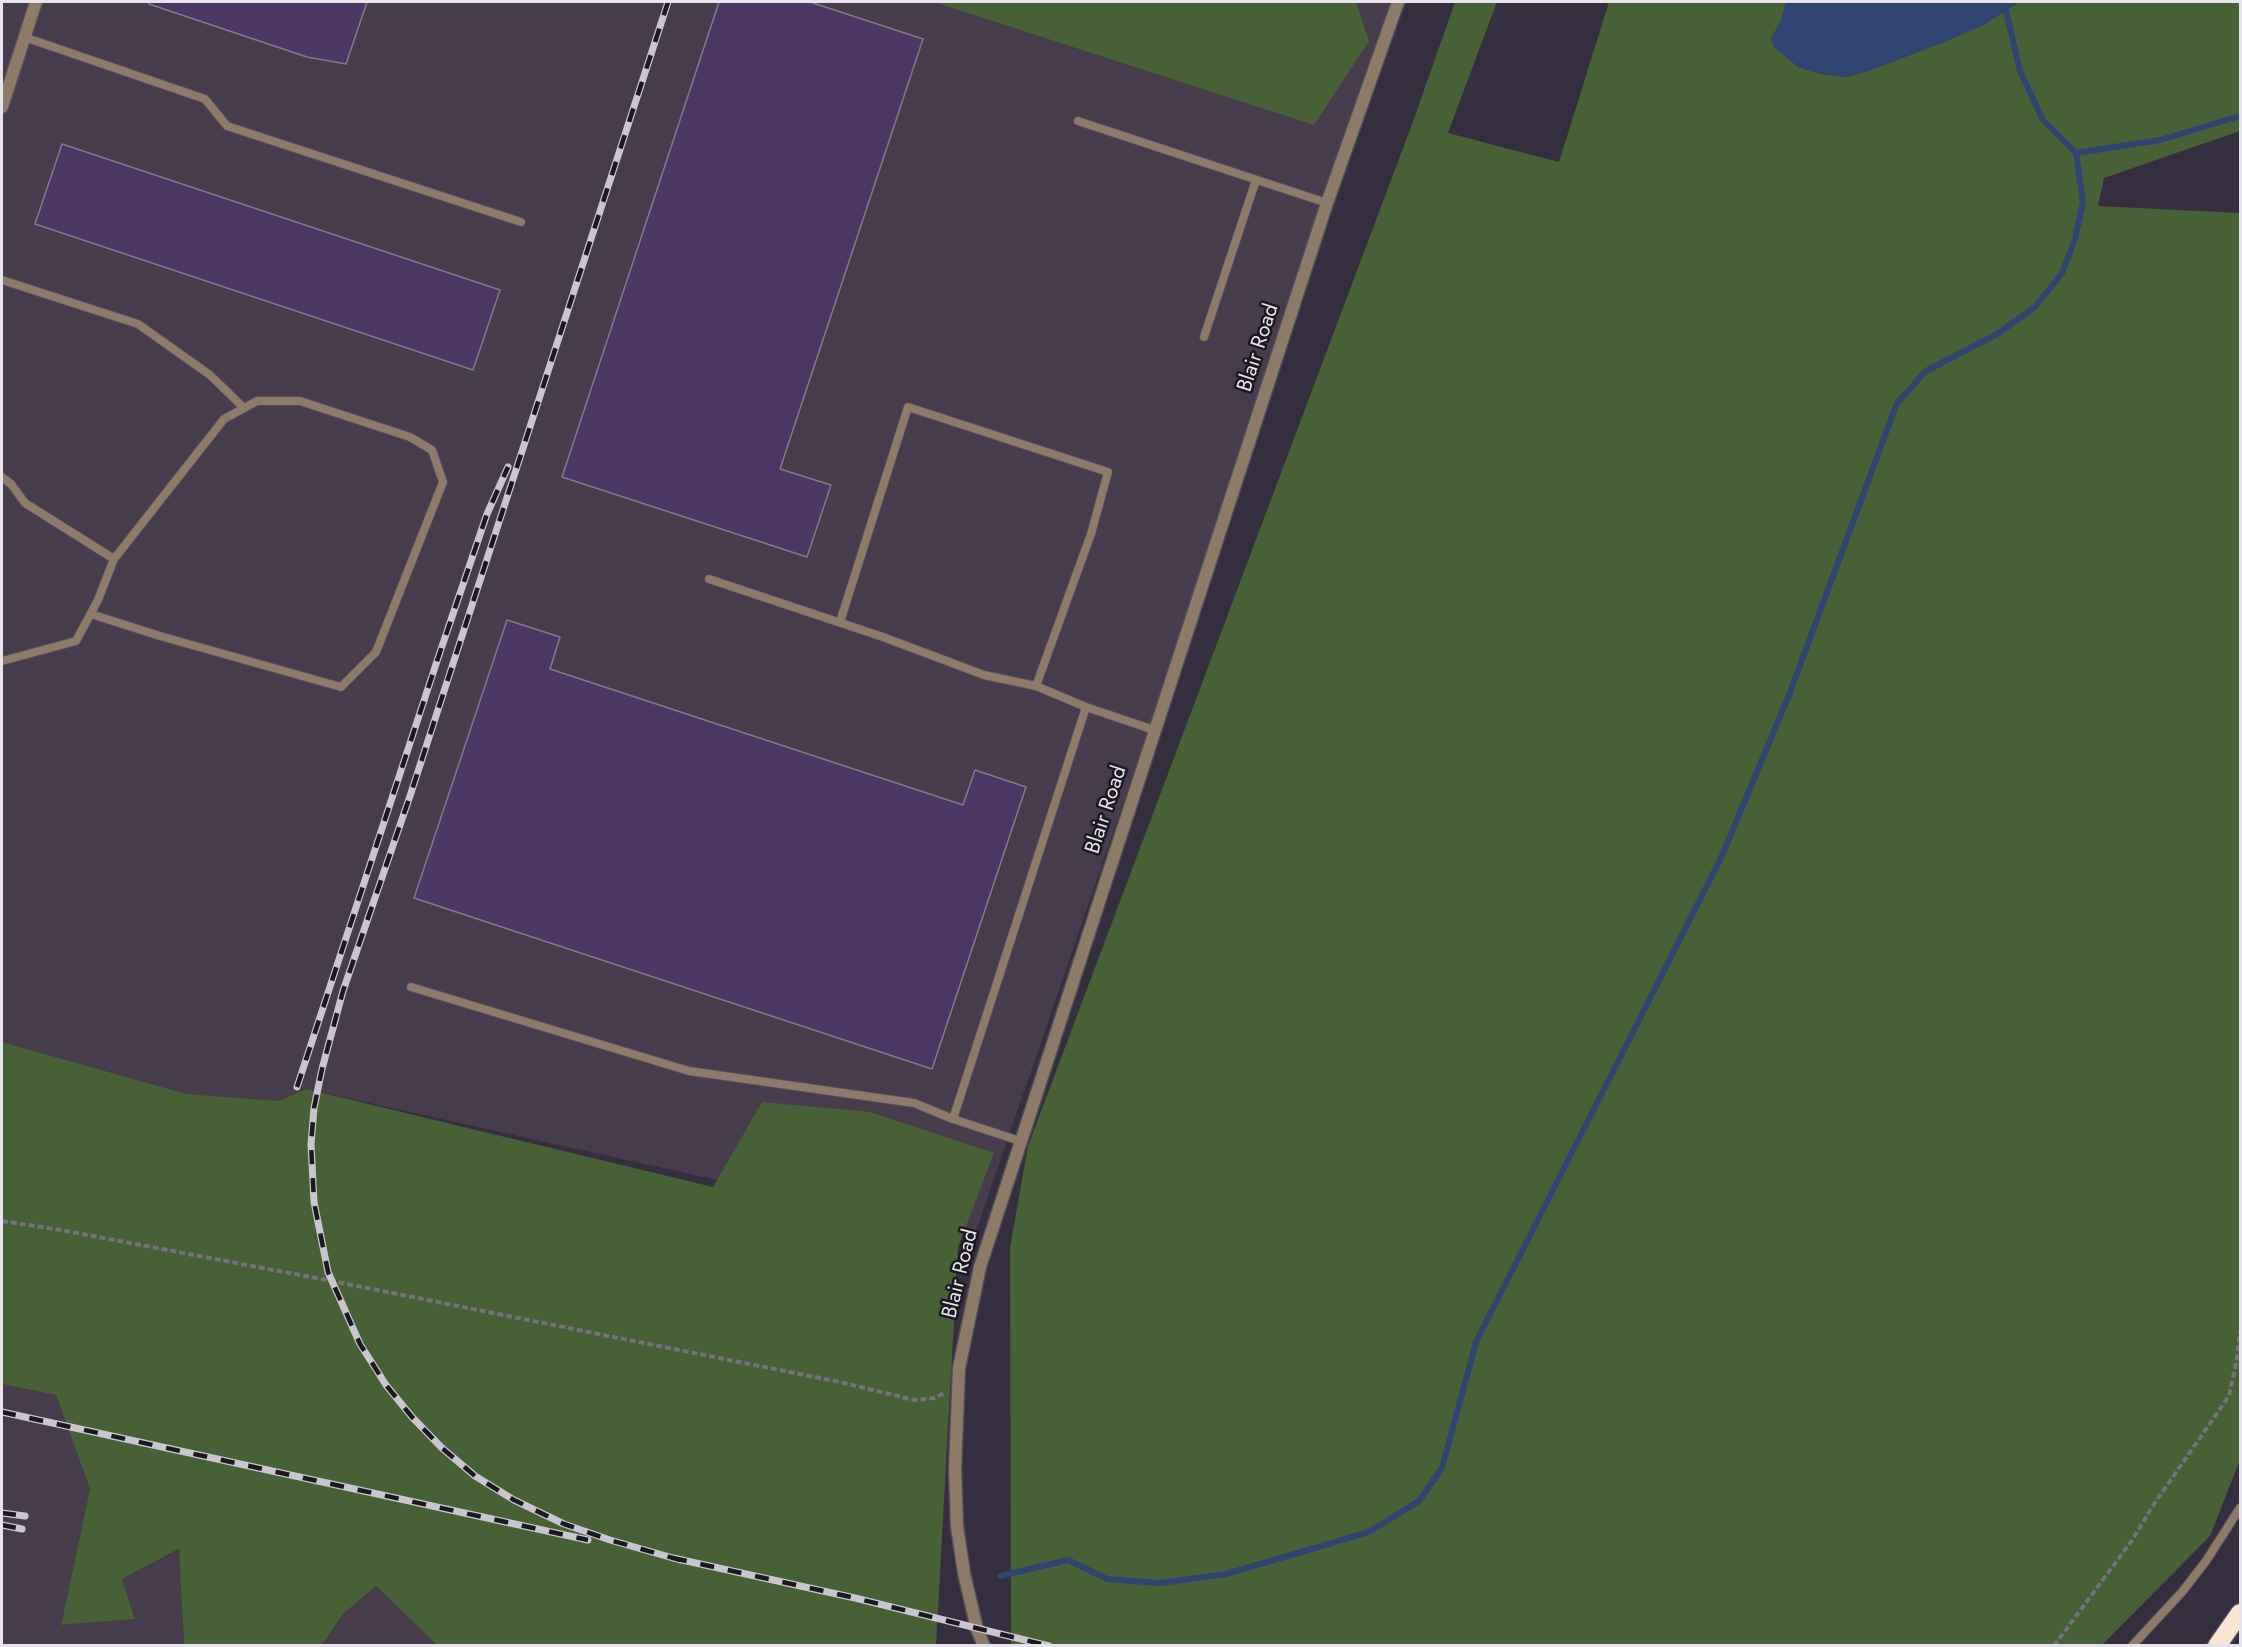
<!DOCTYPE html>
<style>
body{margin:0}
#map{position:relative;width:2242px;height:1647px;overflow:hidden;background:#352e3e;font-family:Jost,sans-serif}
canvas{display:block}
.frame{position:absolute;inset:0;border:3px solid #e8e4ee;pointer-events:none}
</style>
<div id="map">
<canvas width="2242" height="1647"></canvas>
<div class="frame"></div>
</div>
<script>
const context = document.querySelector('canvas').getContext('2d');
context.lineJoin = 'round';
function fillPath(path, color) { context.fillStyle = color; context.fill(path, 'evenodd'); }
const toPath = rows => new Path2D(rows.map(r => 'M' + r).join(''));
function trace(path, color, width, dash) { context.strokeStyle = color; context.lineWidth = width; context.lineCap = dash ? 'butt' : 'round'; context.setLineDash(dash || []); context.stroke(path); }
function write(font, color, halo, rows, align = 'center') {
  context.font = font + ' Jost,sans-serif'; context.lineWidth = 5; context.setLineDash([]); context.textBaseline = 'middle'; context.strokeStyle = halo; context.fillStyle = color; for (const [text, x, y, turn = 0] of rows) {
    context.save(); context.translate(x, y); context.rotate((+turn || 0) * Math.PI / 180); context.textAlign = isNaN(turn) ? turn : align; if (halo) context.strokeText(text, 0, 0); context.fillText(text, 0, 0); context.restore();
  }
}
const industrial = toPath([
 [2,2,1403,2,1309,262,974,1237,306,1089,279,1101,187,1094,2,1042],
 [2,1384,56,1395,90,1489,61,1625,135,1619,122,1579,180,1549,184,1645,2,1645],
 [376,1586,437,1645,322,1646,343,1614]
]);
const green = toPath([
 [934,2,1356,2,1369,41,1314,125],
 [1455,2,1497,2,1448,133,1559,162,1609,2,1786,2,1781,21,1771,39,1798,67,1821,74,1845,77,1868,71,1941,43,1983,25,2019,2,2240,2,2240,131,2104,178,2098,206,2240,213,2240,1460,2210,1536,2102,1645,1011,1646,1010,1248,1028,1146,1411,127],
 [2,1042,187,1094,279,1101,306,1089,713,1187,762,1102,870,1112,994,1153,958,1247,936,1645,437,1645,376,1586,343,1614,322,1645,184,1645,179,1549,122,1579,135,1619,61,1625,90,1489,56,1395,2,1384]
]);
const water = toPath([
 [1786,2,2019,2,1983,25,1941,43,1868,71,1845,77,1821,74,1798,67,1774,47,1771,40,1781,21]
]);
const stream = toPath([
 [2006,11,2020,71,2043,120,2076,153,2160,140,2240,116],
 [1000,1576,1068,1560,1107,1579,1160,1583,1226,1574,1369,1532,1419,1501,1442,1468,1476,1342,1721,858,1789,695,1897,403,1926,371,1997,334,2035,307,2062,273,2075,239,2083,202,2076,153]
]);
const building = toPath([
 [150,2,367,2,346,64,307,57,149,4,150,2],
 [719,2,810,2,923,39,780,469,831,485,807,557,562,477,719,2],
 [62,144,500,290,473,370,35,224,62,144],
 [507,620,560,637,550,669,963,805,975,770,1026,787,932,1069,414,898,507,620]
]);
const path = toPath([
 [2,1221,61,1230,332,1281,840,1382,914,1400,935,1398,944,1393],
 [2054,1646,2133,1539,2152,1507,2229,1396,2237,1359,2240,1331]
]);
const service = toPath([
 [24,37,205,99,227,126,521,222],
 [1078,121,1327,203],
 [2,280,138,324,210,375,244,408],
 [1204,337,1256,180],
 [2,477,11,484,25,503,114,559,98,600,76,641,2,661],
 [709,579,883,637,984,675,1036,686,1086,707,1154,730],
 [91,614,160,636,341,687,376,652,443,482,432,450,410,437,300,401,257,401,224,419,114,559],
 [840,622,908,407,1108,472,1091,534,1036,686],
 [411,987,689,1071,914,1103,953,1119,1086,707],
 [953,1119,1020,1141],
 [2132,1646,2182,1592,2206,1561,2240,1508]
]);
const minor = toPath([
 [2,107,36,2]
]);
const tertiary = toPath([
 [984,1646,977,1629,964,1573,957,1526,955,1469,959,1368,980,1267,1327,203,1398,2]
]);
const motorway = toPath([
 [2217,1646,2240,1613]
]);
const rail = toPath([
 [668,2,410,796,343,991,322,1069,314,1108,311,1144,314,1202,328,1272,360,1344,386,1385,412,1417,442,1448,475,1476,514,1500,564,1524,610,1540,680,1560],
 [297,1087,437,661,487,514,508,467],
 [2,1412,588,1540],
 [2,1513,25,1516],
 [2,1525,22,1529],
 [673,1558,855,1598,1049,1646]
]);
const streetNames = [
 ["Blair Road",1259,348,-72],
 ["Blair Road",1107,810,-72],
 ["Blair Road",961,1274,-76]
];
fillPath(industrial, '#463c4c');
fillPath(green, '#486035');
fillPath(water, '#2f4471');
trace(stream, '#2f4471', 6);
fillPath(building, '#4c3664');
trace(building, '#81798b', 1.5);
trace(service, '#524b5a', 10);
trace(minor, '#524b5a', 15);
trace(tertiary, '#524b5a', 15);
trace(motorway, '#524b5a', 21);
trace(path, '#77717e', 4, [6, 3]);
trace(service, '#8e7a68', 8);
trace(minor, '#8e7a68', 12);
trace(tertiary, '#8e7a68', 12);
trace(motorway, '#f8e5d3', 18);
trace(rail, '#cac5d0', 7);
trace(rail, '#1b181f', 4.5, [14]);
write('21px', '#e8e4ee', '#1b181f', streetNames);
</script>
